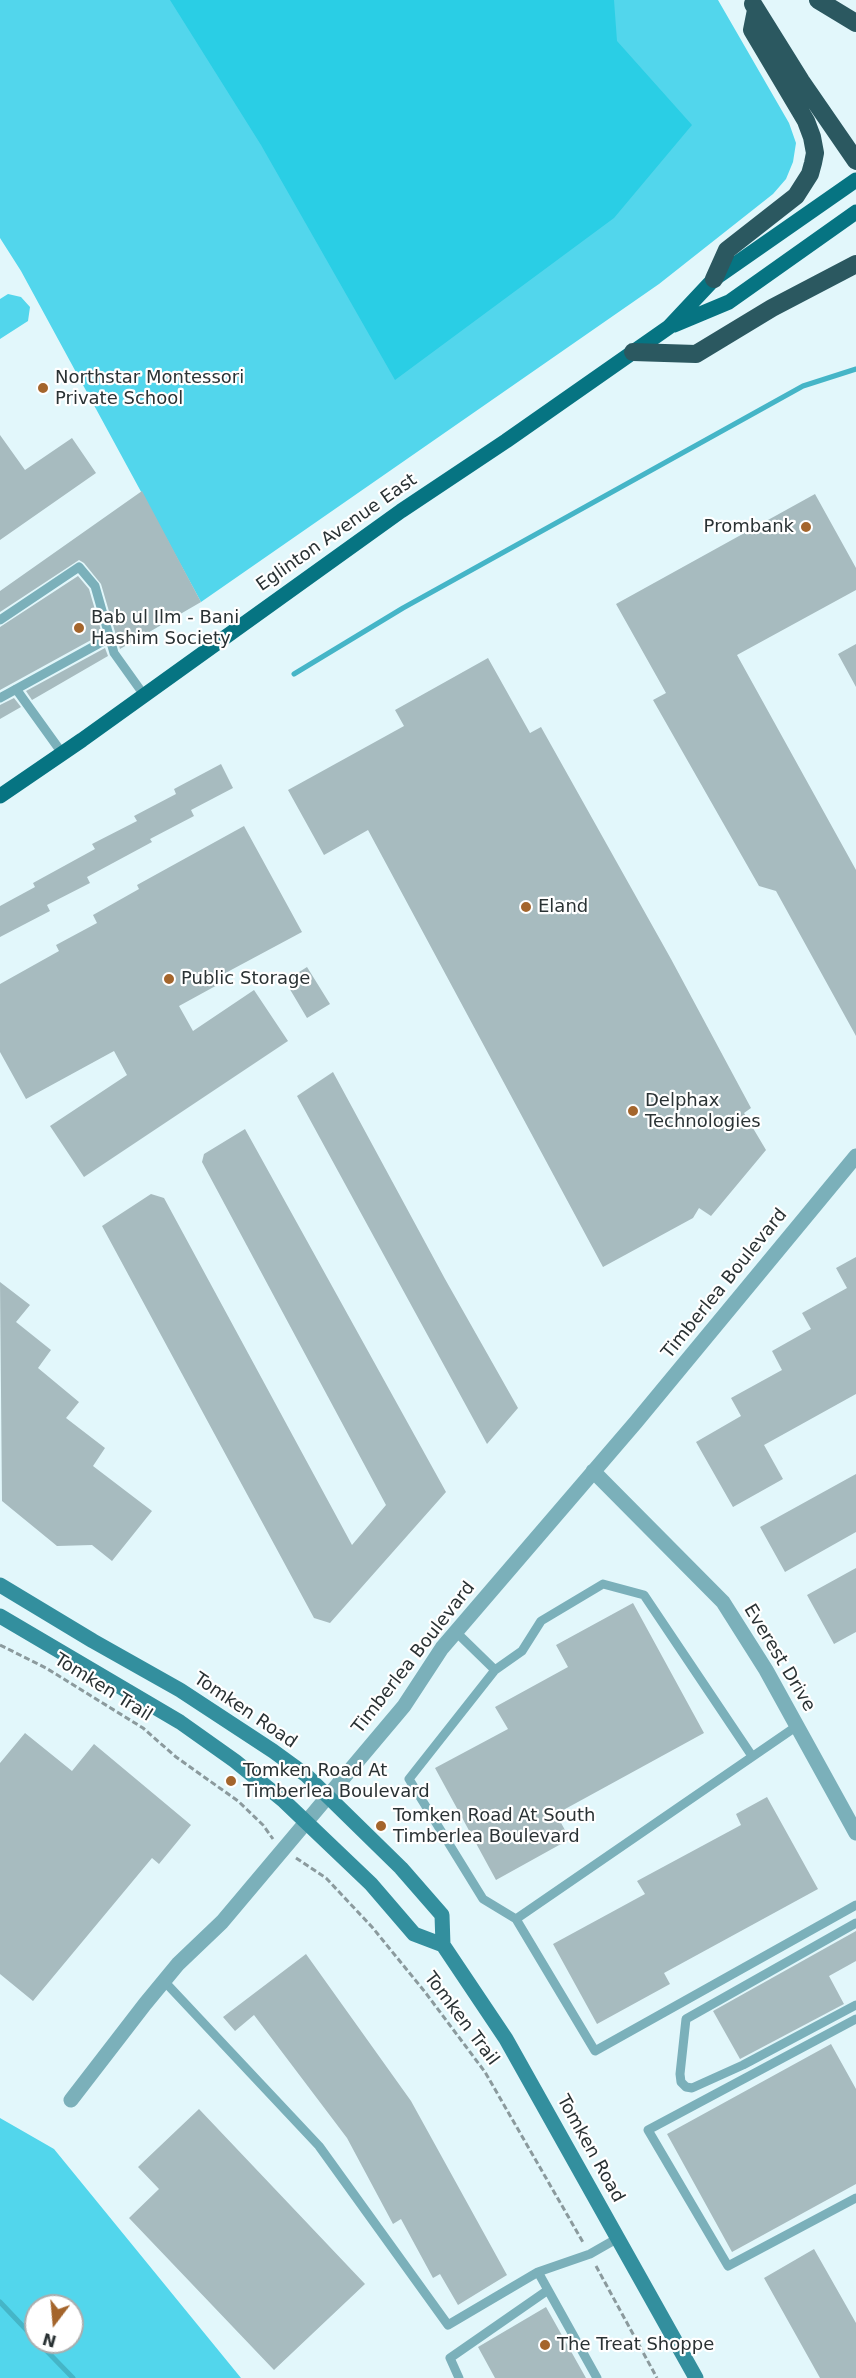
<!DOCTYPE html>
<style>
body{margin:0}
#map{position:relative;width:856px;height:2378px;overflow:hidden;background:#e2f7fb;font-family:"DejaVu Sans",sans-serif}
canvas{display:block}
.north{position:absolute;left:24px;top:2294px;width:60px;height:60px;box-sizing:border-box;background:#fff;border:2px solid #aaadae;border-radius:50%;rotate:196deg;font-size:16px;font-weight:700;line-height:24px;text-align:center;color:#2a3234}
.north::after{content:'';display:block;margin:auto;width:21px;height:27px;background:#a4652c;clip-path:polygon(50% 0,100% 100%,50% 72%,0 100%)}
</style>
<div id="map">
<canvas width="856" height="2378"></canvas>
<div class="north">N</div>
</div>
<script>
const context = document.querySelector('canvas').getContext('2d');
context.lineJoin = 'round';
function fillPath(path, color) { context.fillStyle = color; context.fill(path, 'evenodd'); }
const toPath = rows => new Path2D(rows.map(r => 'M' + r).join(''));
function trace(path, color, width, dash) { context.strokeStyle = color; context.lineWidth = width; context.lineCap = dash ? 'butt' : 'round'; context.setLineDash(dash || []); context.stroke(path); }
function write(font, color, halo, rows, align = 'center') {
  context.font = font + ' "DejaVu Sans",sans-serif'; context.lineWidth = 4.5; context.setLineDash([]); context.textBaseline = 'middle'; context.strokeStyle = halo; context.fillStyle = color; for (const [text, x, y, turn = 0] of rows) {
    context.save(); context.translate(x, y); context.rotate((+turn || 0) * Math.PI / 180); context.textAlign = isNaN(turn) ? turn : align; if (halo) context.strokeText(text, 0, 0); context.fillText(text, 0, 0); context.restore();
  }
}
const green = toPath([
 [0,0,718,0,789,123,796,143,793,162,786,179,773,194,659,284,201,602,21,271,0,238],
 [8,294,21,297,30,307,28,321,0,339,0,299],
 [0,2118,54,2149,241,2378,0,2378],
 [36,2306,72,2306,72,2342,36,2342]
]);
const forest = toPath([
 [170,0,614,0,617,41,692,125,614,218,395,380,261,145]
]);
const stream = toPath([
 [294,674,403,608,803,386,856,369],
 [0,2302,36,2340],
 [38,2342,73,2378]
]);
const building = toPath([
 [0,435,25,470,72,438,96,473,0,540],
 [142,491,201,602,120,649,101,584,84,563,79,560,0,612,0,591],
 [815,494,856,568,856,590,737,655,856,870,856,1036,776,891,759,886,653,700,666,693,616,604],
 [78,576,89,589,102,634,0,690,0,627],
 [856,644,856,687,838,654],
 [105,648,108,656,32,700,26,691],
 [488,658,530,733,541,727,671,959,751,1108,744,1113,766,1150,711,1216,699,1208,693,1218,603,1267,368,830,324,855,288,790,404,726,395,710],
 [14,698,21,707,0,719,0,705],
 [221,764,233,788,191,810,194,816,150,839,152,842,87,877,90,883,47,905,50,911,0,937,0,906,35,887,33,883,95,849,92,844,137,821,134,816,176,794,174,789],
 [244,826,302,932,218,977,221,983,179,1006,193,1031,254,990,288,1041,84,1177,50,1126,127,1075,114,1051,26,1099,0,1052,0,984,59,951,56,945,97,923,93,915,139,889,137,885],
 [307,967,330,1004,307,1018,285,981],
 [333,1072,445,1279,518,1408,487,1444,297,1096],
 [245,1129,446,1492,330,1623,314,1618,102,1226,151,1194,164,1198,352,1545,386,1505,202,1162,204,1154],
 [856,1257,856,1394,764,1445,783,1479,733,1507,696,1442,741,1416,731,1398,782,1370,772,1351,811,1329,802,1313,847,1288,836,1268],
 [0,1282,30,1305,16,1322,51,1350,38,1368,79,1402,66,1418,105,1448,93,1466,152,1511,112,1561,92,1545,57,1546,2,1501],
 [856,1474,856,1532,785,1572,760,1527],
 [856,1568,856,1632,834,1644,807,1595],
 [633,1603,704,1733,556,1814,570,1839,496,1880,435,1768,508,1729,495,1707,568,1667,556,1645],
 [25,1733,72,1771,94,1744,191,1825,159,1864,152,1858,33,2001,0,1974,0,1763],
 [767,1797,818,1889,664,1973,670,1984,597,2024,553,1944,645,1894,637,1881,741,1825,736,1814],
 [856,1931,856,1961,829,1976,844,2004,740,2059,713,2011],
 [306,1954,411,2101,507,2275,458,2305,440,2274,433,2278,401,2219,393,2224,347,2138,254,2015,235,2031,223,2017],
 [831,2044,856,2089,856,2184,732,2252,667,2134],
 [199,2109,365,2284,274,2370,129,2218,159,2189,138,2167],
 [814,2249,856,2323,856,2378,820,2378,764,2278],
 [546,2307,586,2378,495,2378,478,2347]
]);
const path = toPath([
 [0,1645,46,1668,143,1728,176,1757,238,1801,263,1825,273,1839],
 [296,1858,326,1878,372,1927,425,1992,485,2072,584,2244],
 [596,2266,657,2378]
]);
const service = toPath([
 [0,620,79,567,95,586,114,653,144,695],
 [16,689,62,753],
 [0,698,109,638],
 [456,1632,495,1670,409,1779,483,1899,516,1919,797,1726],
 [495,1670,522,1651,541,1621,603,1584,644,1595,752,1756],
 [516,1919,595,2051,856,1905],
 [856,1923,686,2019,680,2074,681,2082,686,2087,692,2088,743,2065,856,2005],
 [164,1981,319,2146,448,2325,538,2272,590,2254,618,2238],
 [856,2019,648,2130,728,2266,856,2198],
 [538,2272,597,2378],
 [459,2378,450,2358,548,2290]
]);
const minor = toPath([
 [593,1471,723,1602,766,1670,856,1833],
 [71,2100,145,2004,178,1964,222,1922,404,1706,442,1648,636,1422,856,1156]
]);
const secondary = toPath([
 [0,1585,93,1641,180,1690,273,1751,306,1775,401,1868,442,1915,443,1945,506,2039,696,2378],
 [0,1616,180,1722,235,1761,284,1801,371,1884,414,1934,443,1945]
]);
const primary = toPath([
 [674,325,729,302,856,212],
 [0,796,82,740,401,511,506,441,669,327,714,279,856,180]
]);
const motorway = toPath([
 [818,0,856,23],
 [753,4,801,81,856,161],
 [714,279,727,250,796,196,810,174,813,163,815,153,812,137,806,121,752,30,756,10],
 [633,352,696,354,772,308,856,264]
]);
const markers = [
 [43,388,6,"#a4652c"],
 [806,527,6,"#a4652c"],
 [79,628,6,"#a4652c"],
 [526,907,6,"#a4652c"],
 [169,979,6,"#a4652c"],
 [633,1111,6,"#a4652c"],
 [231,1781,6,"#a4652c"],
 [381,1826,6,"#a4652c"],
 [545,2345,6,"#a4652c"]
];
const poiNames = [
 ["Northstar Montessori",55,378],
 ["Private School",55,399],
 ["Prombank",794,527,"right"],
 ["Bab ul Ilm - Bani",91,618],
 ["Hashim Society",91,639],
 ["Eland",538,907],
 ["Public Storage",181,979],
 ["Delphax",645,1101],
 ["Technologies",645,1122],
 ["Tomken Road At",243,1771],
 ["Timberlea Boulevard",243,1792],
 ["Tomken Road At South",393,1816],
 ["Timberlea Boulevard",393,1837],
 ["The Treat Shoppe",557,2345]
];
const streetNames = [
 ["Eglinton Avenue East",337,533,-35],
 ["Timberlea Boulevard",725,1284,-51],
 ["Timberlea Boulevard",414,1658,-52],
 ["Everest Drive",779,1658,59],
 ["Tomken Trail",103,1688,32],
 ["Tomken Road",245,1711,34],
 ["Tomken Trail",461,2019,53],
 ["Tomken Road",590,2149,61]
];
fillPath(green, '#52d6ec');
fillPath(forest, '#2acee5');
trace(stream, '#45b5c7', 5);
fillPath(building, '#a7bbbf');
trace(path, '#8b9a9d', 3, [6, 3]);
trace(service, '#7bb0ba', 9);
trace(minor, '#7bb0ba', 15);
trace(secondary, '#338f9e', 15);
trace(primary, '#067482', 15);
trace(motorway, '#2b5860', 18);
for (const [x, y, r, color] of markers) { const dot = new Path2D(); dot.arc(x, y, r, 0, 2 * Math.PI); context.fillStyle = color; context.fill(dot); trace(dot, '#fff', 2); }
write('18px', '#2a3234', '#fff', poiNames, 'left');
write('18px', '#2a3234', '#fff', streetNames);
</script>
